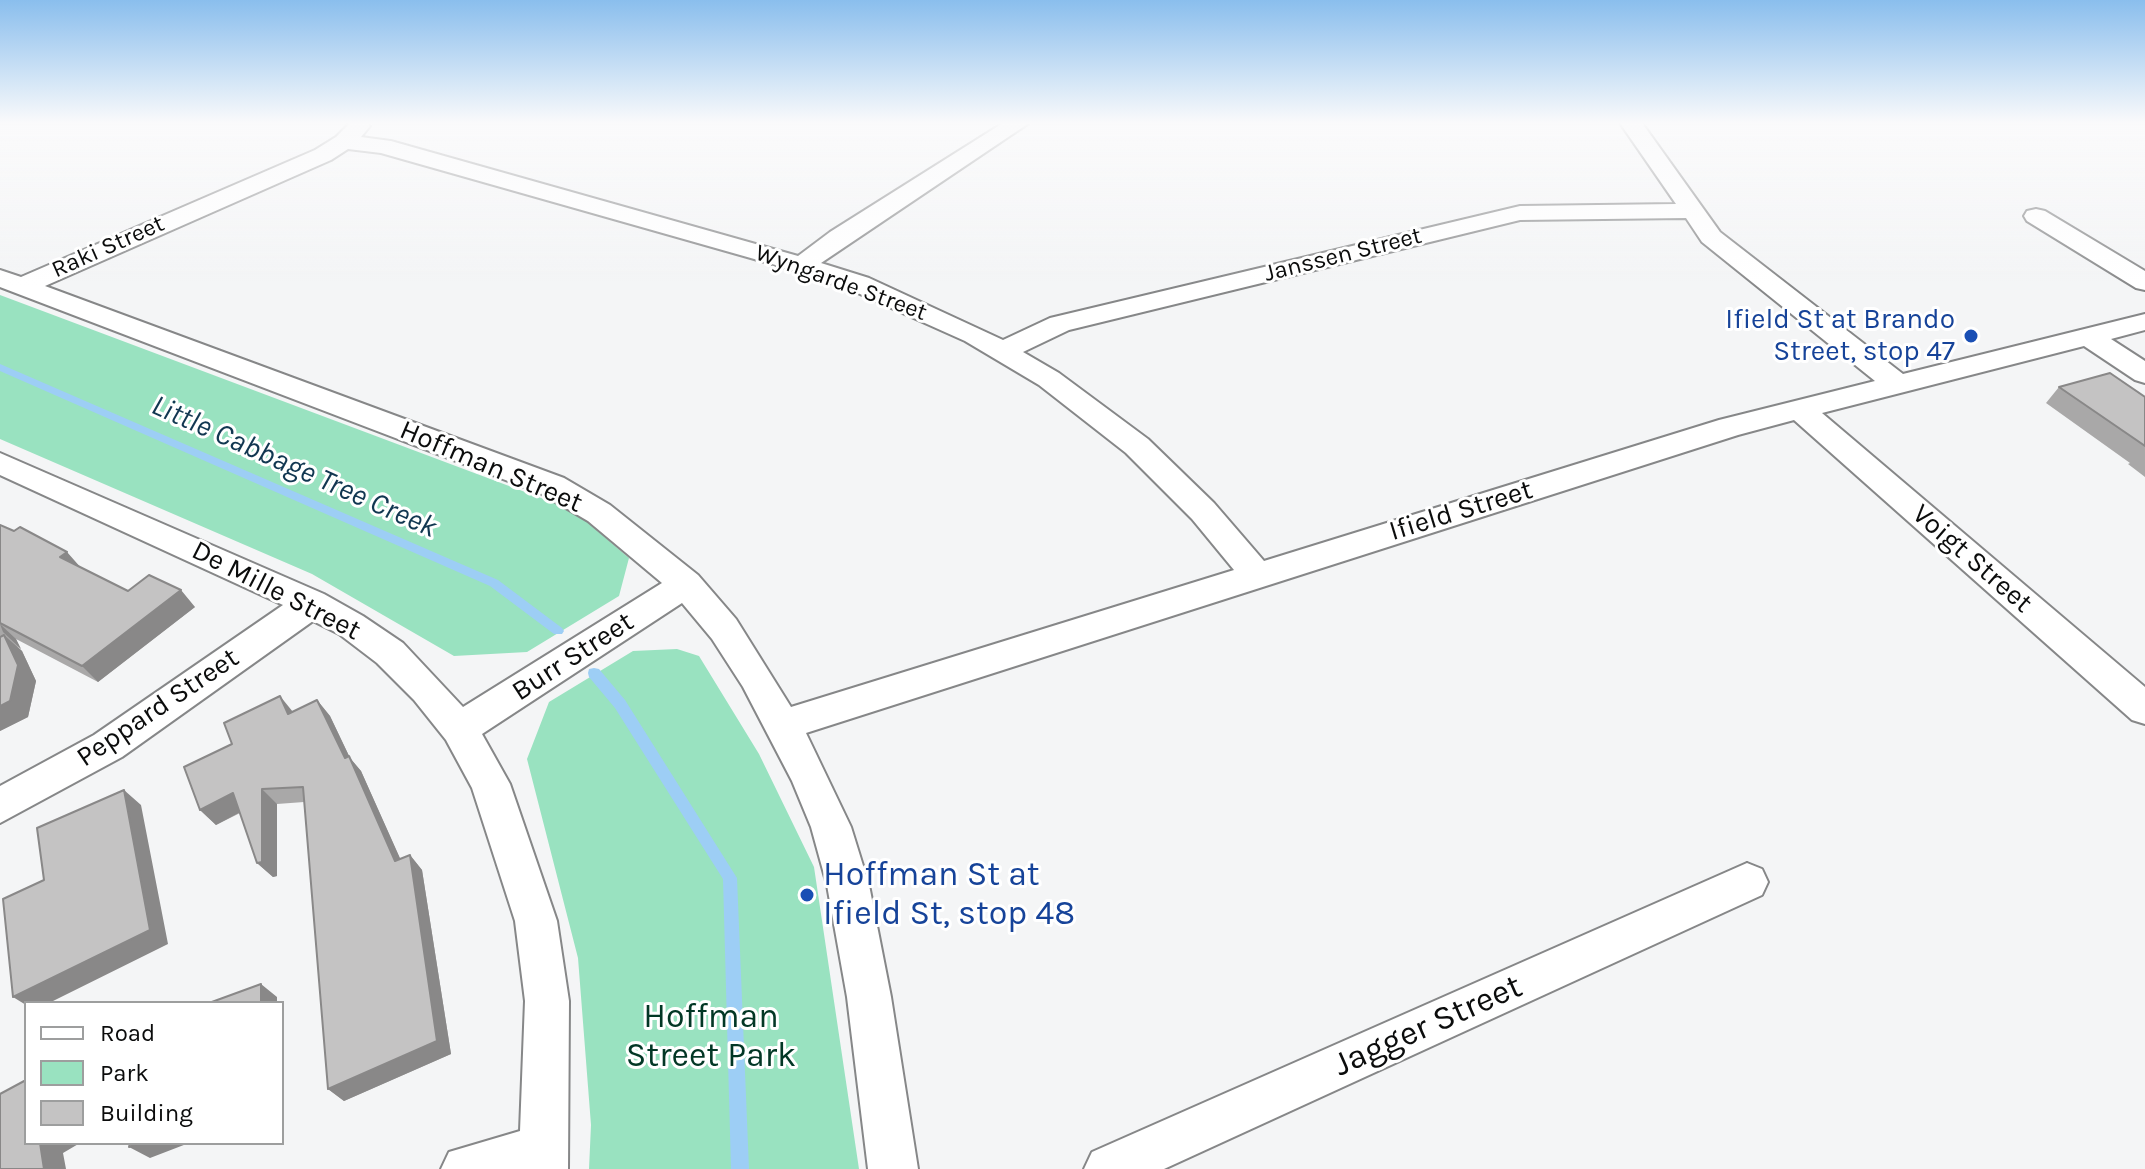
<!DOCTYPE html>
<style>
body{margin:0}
#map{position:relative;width:2145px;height:1169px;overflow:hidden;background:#f4f5f6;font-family:Karla,sans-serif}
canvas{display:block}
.legend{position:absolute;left:24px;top:1001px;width:260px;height:144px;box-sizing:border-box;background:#fff;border:2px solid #9d9e9e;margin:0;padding:10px 14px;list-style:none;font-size:24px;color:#0b0c0c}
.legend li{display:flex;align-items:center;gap:16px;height:40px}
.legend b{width:40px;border:2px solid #9d9e9e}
</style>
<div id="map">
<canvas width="2145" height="1169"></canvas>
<ul class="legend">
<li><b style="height:10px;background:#fff"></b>Road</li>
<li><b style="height:22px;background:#99e2c0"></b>Park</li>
<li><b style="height:22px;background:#c4c3c3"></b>Building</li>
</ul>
</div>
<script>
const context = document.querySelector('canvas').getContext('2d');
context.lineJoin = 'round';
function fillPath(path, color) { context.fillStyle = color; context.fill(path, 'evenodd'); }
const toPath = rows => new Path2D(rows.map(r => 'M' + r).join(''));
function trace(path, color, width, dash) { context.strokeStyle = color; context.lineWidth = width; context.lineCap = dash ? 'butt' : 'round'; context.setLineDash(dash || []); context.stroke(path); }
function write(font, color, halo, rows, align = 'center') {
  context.font = font + ' Karla,sans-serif'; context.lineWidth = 6; context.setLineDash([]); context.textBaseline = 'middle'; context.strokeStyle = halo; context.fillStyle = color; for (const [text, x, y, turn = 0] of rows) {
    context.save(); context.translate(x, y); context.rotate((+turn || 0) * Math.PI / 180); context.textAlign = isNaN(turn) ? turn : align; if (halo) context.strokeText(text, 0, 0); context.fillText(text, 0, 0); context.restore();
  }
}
const green = toPath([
 [0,295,573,510,629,558,619,596,527,652,454,656,312,574,0,439],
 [677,649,699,656,759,754,814,867,859,1169,589,1169,591,1125,578,958,527,759,549,702,633,651]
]);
const stream = toPath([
 [0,364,498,580,562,628,564,631,562,634,554,634,490,586,0,371,0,364],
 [594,668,599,669,625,700,737,878,749,1169,731,1169,723,879,615,708,589,677,588,673,589,669,594,668]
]);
const minor = toPath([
 [350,123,368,123,370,126,361,137,391,141,798,256,830,232,1003,123,1029,123,821,263,869,278,1003,340,1050,318,1520,206,1676,204,1620,123,1642,123,1720,232,1903,374,2145,314,2145,330,2111,339,2145,361,2145,383,2135,380,2084,346,1822,413,2145,687,2145,724,2132,720,1794,420,1738,435,806,733,851,827,869,885,891,997,918,1169,868,1169,847,997,827,885,811,827,792,781,743,687,712,639,682,603,482,734,510,784,557,921,569,1001,568,1169,441,1169,449,1152,520,1131,525,1001,515,921,472,788,446,740,414,700,377,663,339,634,313,621,122,757,0,823,0,786,94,735,283,605,0,475,0,453,324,594,363,616,403,643,463,707,662,583,588,521,542,494,0,287,0,270,21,277,315,150,336,137,350,123],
 [348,149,381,153,793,270,851,290,965,341,1039,385,1126,453,1192,519,1234,570,791,707,736,619,698,575,610,505,564,478,45,286,331,160,348,149],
 [1686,218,1702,242,1875,381,1719,420,1264,561,1214,503,1148,439,1059,373,1023,352,1069,330,1520,220,1686,218],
 [2036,209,2045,211,2145,271,2145,290,2136,288,2027,221,2024,216,2027,211,2036,209],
 [1747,863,1762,869,1768,882,1762,895,1164,1169,1084,1169,1092,1152,1747,863]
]);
const wall = toPath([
 [2059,387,2145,397,2145,477,2128,464,2130,463,2046,403],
 [0,525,80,567,128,591,195,607,98,682,16,639,21,649,17,646,22,651,36,681,28,717,0,731],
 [317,700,330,716,350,758,361,771,400,859,410,855,422,870,451,1054,344,1101,328,1089,304,802,277,804,277,876,273,877,257,863,240,813,216,825,200,810,232,744]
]);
const shadedWall = toPath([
 [67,552,82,569,60,557],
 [181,590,195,607,98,682,82,666],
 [0,624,16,639,21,649,3,632],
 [4,635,22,651,36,681,28,717,0,731,0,706],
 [280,696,293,712,288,714],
 [317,700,330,716,350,758,361,771,408,876,395,861],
 [262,789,277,804,277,876,273,877,257,863],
 [124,790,141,805,168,944,49,1003,26,1003,26,1005,13,997],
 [233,793,248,808,216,825,200,810],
 [410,855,422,870,451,1054,344,1101,328,1089],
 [261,984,277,997,277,1003,261,1003],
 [40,1143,80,1143,63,1153,66,1169,44,1169],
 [140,1143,189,1143,150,1158,129,1147]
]);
const building = toPath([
 [2110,373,2145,397,2145,446,2059,387,2110,373],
 [0,525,14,531,20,527,67,552,60,557,128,591,149,575,181,590,82,666,0,623,0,525],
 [4,635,18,665,10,701,0,706,0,637,4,635],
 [280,696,288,714,317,700,345,758,349,756,395,861,410,855,437,1041,328,1089,303,787,262,789,262,862,257,863,233,793,200,810,184,767,232,744,224,723,280,696],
 [124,790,150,930,13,997,3,899,44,880,37,828,124,790],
 [261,984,261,1003,209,1003,261,984],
 [26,1080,26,1143,40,1143,44,1169,0,1169,0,1094,26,1080],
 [130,1143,140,1143,129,1147,130,1143]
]);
const markers = [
 [1971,336,8,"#1a4fb4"],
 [807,895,8,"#1a4fb4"]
];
const farStreetnames = [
 ["Raki Street",108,247,-24],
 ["Janssen Street",1343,255,-14],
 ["Wyngarde Street",841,283,20]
];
const transitNames = [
 ["Ifield St at Brando",1955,320],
 ["Street, stop 47",1955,352]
];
const streetNames = [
 ["Hoffman Street",491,467,23],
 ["Ifield Street",1461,511,-17],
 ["Voigt Street",1972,559,41],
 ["De Mille Street",276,591,27],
 ["Burr Street",573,657,-33],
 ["Peppard Street",158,708,-34]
];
const waterNames = [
 ["Little Cabbage Tree Creek",294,467,24]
];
const nearTransitnames = [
 ["Hoffman St at",823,875],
 ["Ifield St, stop 48",823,914]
];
const nearParknames = [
 ["Hoffman",711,1017],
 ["Street Park",711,1056]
];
const nearStreetnames = [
 ["Jagger Street",1428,1026,-24]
];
fillPath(green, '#99e2c0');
fillPath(stream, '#9dcef5');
trace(minor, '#868788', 4);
fillPath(minor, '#fff');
fillPath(wall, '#a9a8a8');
fillPath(shadedWall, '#898888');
fillPath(building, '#c4c3c3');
trace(building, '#898888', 2);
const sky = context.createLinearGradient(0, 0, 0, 286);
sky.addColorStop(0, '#8abeed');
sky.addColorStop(0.43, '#fafafb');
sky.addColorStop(1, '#fafafb00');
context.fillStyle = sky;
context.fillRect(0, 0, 2145, 286);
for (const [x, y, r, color] of markers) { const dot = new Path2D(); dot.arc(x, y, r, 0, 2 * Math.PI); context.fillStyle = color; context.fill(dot); trace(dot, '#fff', 3); }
write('24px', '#0b0c0c', '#fff', farStreetnames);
write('28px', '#164399', '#fff', transitNames, 'right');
write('28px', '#0b0c0c', '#fff', streetNames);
write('italic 30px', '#113751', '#fff', waterNames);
write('34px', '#164399', '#fff', nearTransitnames, 'left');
write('34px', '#023725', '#fff', nearParknames);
write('34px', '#0b0c0c', '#fff', nearStreetnames);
</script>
